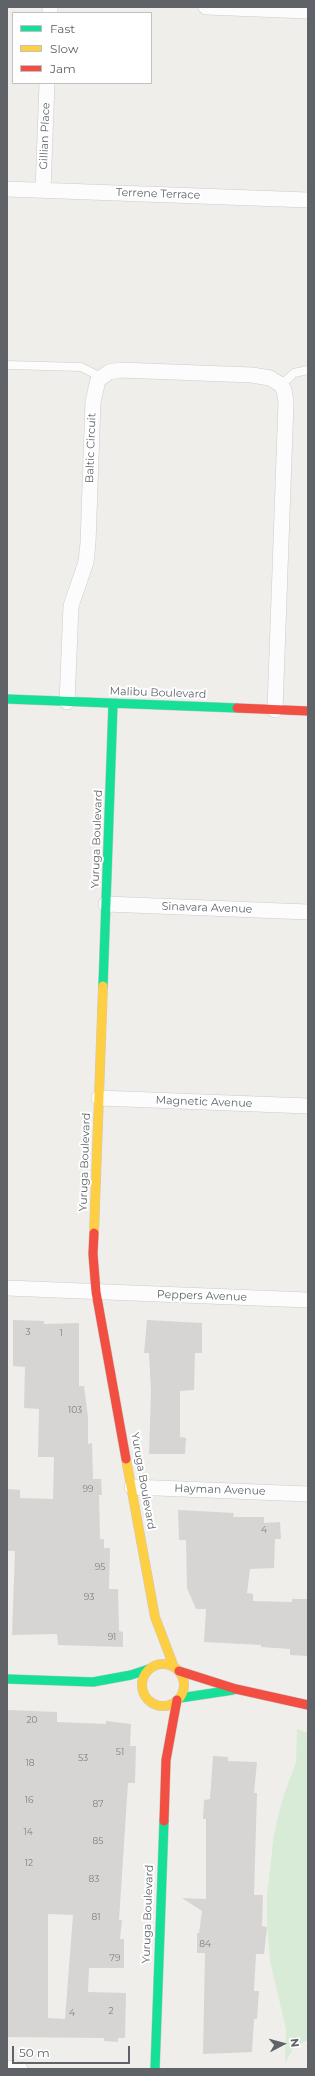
<!DOCTYPE html>
<style>
body{margin:0}
#map{position:relative;width:315px;height:2076px;overflow:hidden;background:#efeeea;font-family:Montserrat,sans-serif}
canvas{display:block}
.frame{position:absolute;inset:0;border:8px solid #5f6368;pointer-events:none}
.legend{position:absolute;left:12px;top:12px;width:140px;height:72px;box-sizing:border-box;background:#fff;border:1px solid #bfc1c3;margin:0;padding:5px 7px;list-style:none;font-size:12px;color:#5f6368}
.legend li{display:flex;align-items:center;gap:8px;height:20px}
.legend b{width:20px;border:1px solid #bfc1c3}
.north{position:absolute;left:263px;top:2024px;width:40px;height:40px;-webkit-text-stroke:3px #fff;paint-order:stroke;rotate:84deg;font-size:11px;font-weight:700;line-height:16px;text-align:center;color:#5f6368}
.north::after{content:'';display:block;margin:auto;width:14px;height:18px;background:#5f6368;clip-path:polygon(50% 0,100% 100%,50% 72%,0 100%)}
.scale{position:absolute;left:12px;top:2046px;width:118px;height:18px;box-sizing:border-box;border:2px solid #5f6368;border-top:0;padding-left:5px;font-size:12px;line-height:14px;white-space:nowrap;color:#5f6368;-webkit-text-stroke:3px #fff;paint-order:stroke}
</style>
<div id="map">
<canvas width="315" height="2076"></canvas>
<div class="frame"></div>
<ul class="legend">
<li><b style="height:5px;background:#16e098"></b>Fast</li>
<li><b style="height:5px;background:#ffcf43"></b>Slow</li>
<li><b style="height:5px;background:#f24e42"></b>Jam</li>
</ul>
<div class="north">N</div>
<div class="scale">50 m</div>
</div>
<script>
const context = document.querySelector('canvas').getContext('2d');
context.lineJoin = 'round';
function fillPath(path, color) { context.fillStyle = color; context.fill(path, 'evenodd'); }
const toPath = rows => new Path2D(rows.map(r => 'M' + r).join(''));
function trace(path, color, width, dash) { context.strokeStyle = color; context.lineWidth = width; context.lineCap = dash ? 'butt' : 'round'; context.setLineDash(dash || []); context.stroke(path); }
function write(font, color, halo, rows, align = 'center') {
  context.font = font + ' Montserrat,sans-serif'; context.lineWidth = 4; context.setLineDash([]); context.textBaseline = 'middle'; context.strokeStyle = halo; context.fillStyle = color; for (const [text, x, y, turn = 0] of rows) {
    context.save(); context.translate(x, y); context.rotate((+turn || 0) * Math.PI / 180); context.textAlign = isNaN(turn) ? turn : align; if (halo) context.strokeText(text, 0, 0); context.fillText(text, 0, 0); context.restore();
  }
}
const green = toPath([
 [297,1729,308,1733,308,2040,294,2047,285,2063,286,2029,270,1961,267,1922,267,1896,274,1834,283,1797,296,1763]
]);
const building = toPath([
 [13,1320,44,1321,44,1324,79,1323,79,1386,84,1386,88,1417,88,1444,92,1443,93,1479,101,1479,102,1495,99,1495,100,1539,104,1539,104,1548,110,1548,109,1589,118,1589,119,1631,123,1632,123,1647,58,1645,57,1634,12,1635,15,1551,7,1551,7,1489,20,1490,20,1498,53,1499,54,1457,38,1457,39,1409,24,1408,25,1367,13,1366],
 [147,1320,202,1323,202,1353,195,1353,194,1390,180,1391,180,1437,186,1438,185,1454,149,1454,151,1391,149,1353,144,1353],
 [178,1510,234,1513,233,1517,264,1517,264,1523,280,1522,281,1539,275,1539,274,1568,250,1569,247,1593,253,1594,253,1601,292,1602,292,1599,308,1599,308,1656,290,1655,290,1649,261,1647,261,1645,204,1642,206,1609,196,1609,187,1588,186,1540,179,1540],
 [7,1710,57,1712,57,1722,106,1724,106,1721,131,1724,130,1746,136,1746,135,1783,128,1783,119,1920,122,1920,120,1939,124,1939,124,1968,89,1968,88,1992,126,1993,125,2038,118,2038,118,2042,104,2041,104,2038,7,2037],
 [48,1914,73,1915,65,2019,48,2018],
 [213,1756,228,1757,228,1761,257,1762,254,1793,257,1793,254,1895,263,1895,262,1926,267,1927,264,1954,256,1954,254,1991,259,1991,257,2019,254,2019,252,2052,203,2054,205,1953,197,1953,197,1933,199,1933,202,1911,182,1898,206,1899,206,1819,203,1819,204,1800,210,1799]
]);
const lane = toPath([
 [7,365,81,367,101,377],
 [281,385,294,373,308,370]
]);
const street = toPath([
 [206,7,308,11],
 [50,13,50,7],
 [7,189,308,200],
 [43,190,47,83],
 [67,702,71,606,86,562,88,543,93,402,98,380,109,372,120,370,252,375,270,378,281,385,284,390,286,402,275,710],
 [106,904,308,912],
 [99,1098,308,1106],
 [7,1288,308,1300],
 [132,1487,308,1494],
 [7,2068,20,2069]
]);
const fast = toPath([
 [7,699,237,708],
 [103,986,113,704],
 [7,1679,93,1682,131,1675,149,1669],
 [180,1698,233,1690],
 [155,2069,164,1821]
]);
const slow = toPath([
 [94,1233,103,986],
 [126,1459,155,1617,174,1667],
 '142 1685a21 21 0 1 1 42 0a21 21 0 1 1-42 0Z'
]);
const jam = toPath([
 [237,708,308,711],
 [94,1233,93,1254,96,1292,126,1459],
 [179,1671,236,1689,308,1705],
 [164,1821,166,1760,177,1700]
]);
const numberNames = [
 ["3",28,1332],
 ["1",61,1333],
 ["103",75,1410],
 ["99",88,1489],
 ["4",264,1530],
 ["95",100,1567],
 ["93",89,1597],
 ["91",112,1637],
 ["20",32,1720],
 ["51",120,1752],
 ["53",83,1758],
 ["18",30,1763],
 ["16",29,1800],
 ["87",98,1804],
 ["14",28,1832],
 ["85",98,1841],
 ["12",29,1863],
 ["83",94,1879],
 ["81",96,1917],
 ["84",205,1944],
 ["79",115,1958],
 ["2",111,2011],
 ["4",72,2013]
];
const streetNames = [
 ["Gillian Place",45,136,-88],
 ["Terrene Terrace",158,194,2],
 ["Baltic Circuit",91,448,-88],
 ["Malibu Boulevard",158,693,2],
 ["Yuruga Boulevard",97,839,-88],
 ["Sinavara Avenue",207,908,2],
 ["Magnetic Avenue",204,1102,2],
 ["Yuruga Boulevard",85,1162,-88],
 ["Peppers Avenue",202,1296,2],
 ["Yuruga Boulevard",143,1481,80],
 ["Hayman Avenue",220,1490,2],
 ["Yuruga Boulevard",148,1914,-88]
];
fillPath(green, '#d8ebd6');
fillPath(building, '#d6d5d3');
trace(lane, '#cbcccc', 9);
trace(street, '#cbcccc', 16);
trace(fast, '#cacacb', 10);
trace(slow, '#cacacb', 10);
trace(jam, '#cacacb', 10);
trace(lane, '#fdfcfc', 8);
trace(street, '#fdfcfc', 15);
trace(fast, '#16e098', 9);
trace(slow, '#ffcf43', 9);
trace(jam, '#f24e42', 9);
write('9px', '#7e8184', null, numberNames);
write('11px', '#5f6368', '#fff', streetNames);
</script>
